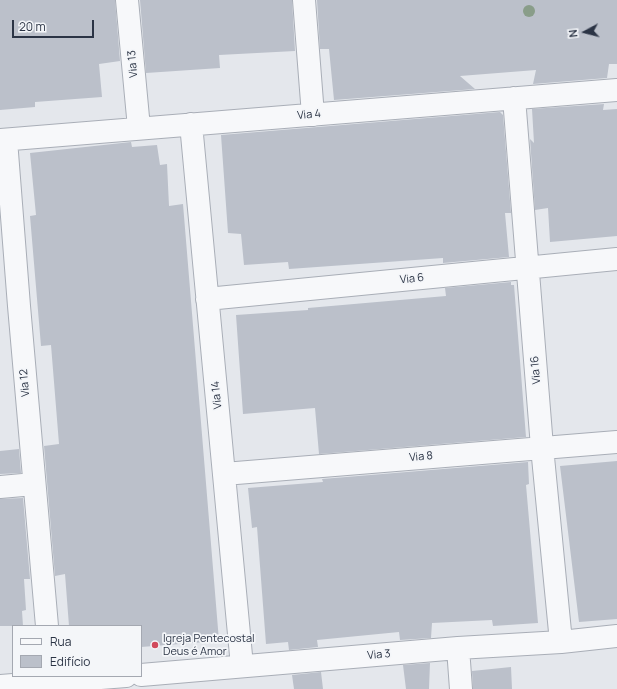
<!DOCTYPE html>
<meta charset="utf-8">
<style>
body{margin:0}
#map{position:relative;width:617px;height:689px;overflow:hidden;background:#e4e7ec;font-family:Manrope,sans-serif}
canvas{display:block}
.legend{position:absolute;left:12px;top:625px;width:130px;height:52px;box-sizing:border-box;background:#f4f6f9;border:1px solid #a4a8b1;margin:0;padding:5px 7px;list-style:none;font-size:12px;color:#2b3445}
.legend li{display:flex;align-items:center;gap:8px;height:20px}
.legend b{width:20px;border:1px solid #a4a8b1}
.north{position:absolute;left:565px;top:12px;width:40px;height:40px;-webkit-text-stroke:3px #f4f6f9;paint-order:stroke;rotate:263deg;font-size:11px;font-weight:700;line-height:16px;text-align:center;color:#2b3445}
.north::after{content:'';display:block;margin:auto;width:14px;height:18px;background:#2b3445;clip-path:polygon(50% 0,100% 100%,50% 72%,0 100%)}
.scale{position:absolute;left:12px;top:20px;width:82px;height:18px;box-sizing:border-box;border:2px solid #2b3445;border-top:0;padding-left:5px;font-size:12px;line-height:14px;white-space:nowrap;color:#2b3445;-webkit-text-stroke:3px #f4f6f9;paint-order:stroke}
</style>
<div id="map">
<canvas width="617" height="689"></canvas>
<ul class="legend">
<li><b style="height:5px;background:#f7f8fa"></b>Rua</li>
<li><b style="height:11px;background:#bbc0ca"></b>Edifício</li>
</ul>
<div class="north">N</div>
<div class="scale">20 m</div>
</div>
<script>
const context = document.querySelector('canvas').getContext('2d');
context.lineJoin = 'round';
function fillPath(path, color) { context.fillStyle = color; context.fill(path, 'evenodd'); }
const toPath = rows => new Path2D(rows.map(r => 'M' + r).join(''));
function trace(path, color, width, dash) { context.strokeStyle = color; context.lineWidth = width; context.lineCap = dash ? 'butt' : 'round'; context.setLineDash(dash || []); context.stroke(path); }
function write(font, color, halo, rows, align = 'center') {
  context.font = font + ' Manrope,sans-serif'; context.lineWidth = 3.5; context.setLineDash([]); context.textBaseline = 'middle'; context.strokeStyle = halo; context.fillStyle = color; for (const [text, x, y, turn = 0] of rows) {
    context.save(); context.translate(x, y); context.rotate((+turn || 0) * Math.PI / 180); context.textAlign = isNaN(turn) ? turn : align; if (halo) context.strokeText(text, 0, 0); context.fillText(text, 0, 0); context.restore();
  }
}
const building = toPath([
 [0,0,115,0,120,61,99,64,102,97,35,102,35,107,0,110],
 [140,0,292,0,295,51,219,55,220,68,146,73],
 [317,0,617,0,617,64,609,64,607,78,533,84,536,70,460,76,475,89,334,100,329,49,320,49],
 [604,104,603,110,617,109,617,236,550,242,548,208,535,210,530,139,534,143,532,109],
 [500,112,503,115,511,213,505,213,509,257,443,263,443,258,289,269,288,262,244,265,241,234,228,233,221,135],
 [131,142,132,147,157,145,160,165,167,164,169,206,183,204,219,641,141,647,141,626,69,626,65,574,55,576,44,446,59,444,51,345,41,346,30,216,36,215,30,153],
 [511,282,511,285,514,285,526,437,319,454,315,408,243,414,236,315,308,310,308,308,446,296,445,288],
 [19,449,21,473,0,474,0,451],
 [617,461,617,619,579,622,560,466],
 [528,462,529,484,526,485,538,623,493,626,492,620,432,623,431,638,400,640,399,632,317,640,318,647,289,650,288,642,266,644,257,527,252,528,248,488,323,482,322,479],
 [23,498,30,579,24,579,26,610,22,611,23,626,0,626,0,499],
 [430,663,429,689,406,689,403,665],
 [511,667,512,689,473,689,472,671],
 [321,672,323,689,294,689,292,675]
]);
const street = toPath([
 [127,0,139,128],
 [304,0,313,115],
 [514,98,542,447,561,642],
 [191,124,242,666],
 [0,140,617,90],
 [6,140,19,306,47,626],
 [207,299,617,259],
 [224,474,617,442],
 [0,487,34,484],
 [458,648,461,689],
 [141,675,458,648,561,642,617,636],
 [0,686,126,676]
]);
const trees = [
 [529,11]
];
const markers = [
 [155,645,4,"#d1495b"]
];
const streetNames = [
 ["Via 13",133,64,-95],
 ["Via 4",309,115,-5],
 ["Via 6",412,279,-6],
 ["Via 16",536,370,-95],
 ["Via 12",25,383,-95],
 ["Via 14",217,395,-96],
 ["Via 8",421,457,-5],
 ["Via 3",379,655,-5]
];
const poiNames = [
 ["Igreja Pentecostal",163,639],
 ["Deus é Amor",163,652]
];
fillPath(building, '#bbc0ca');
trace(street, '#a9aeb7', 24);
trace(street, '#f7f8fa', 22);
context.fillStyle = '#899d89';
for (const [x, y] of trees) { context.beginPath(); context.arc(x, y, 6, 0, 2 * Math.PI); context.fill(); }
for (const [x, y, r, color] of markers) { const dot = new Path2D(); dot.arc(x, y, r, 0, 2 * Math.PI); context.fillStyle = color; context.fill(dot); trace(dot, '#f4f6f9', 1.5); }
write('11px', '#2b3445', '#f4f6f9', streetNames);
write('11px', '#2b3445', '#f4f6f9', poiNames, 'left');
</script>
